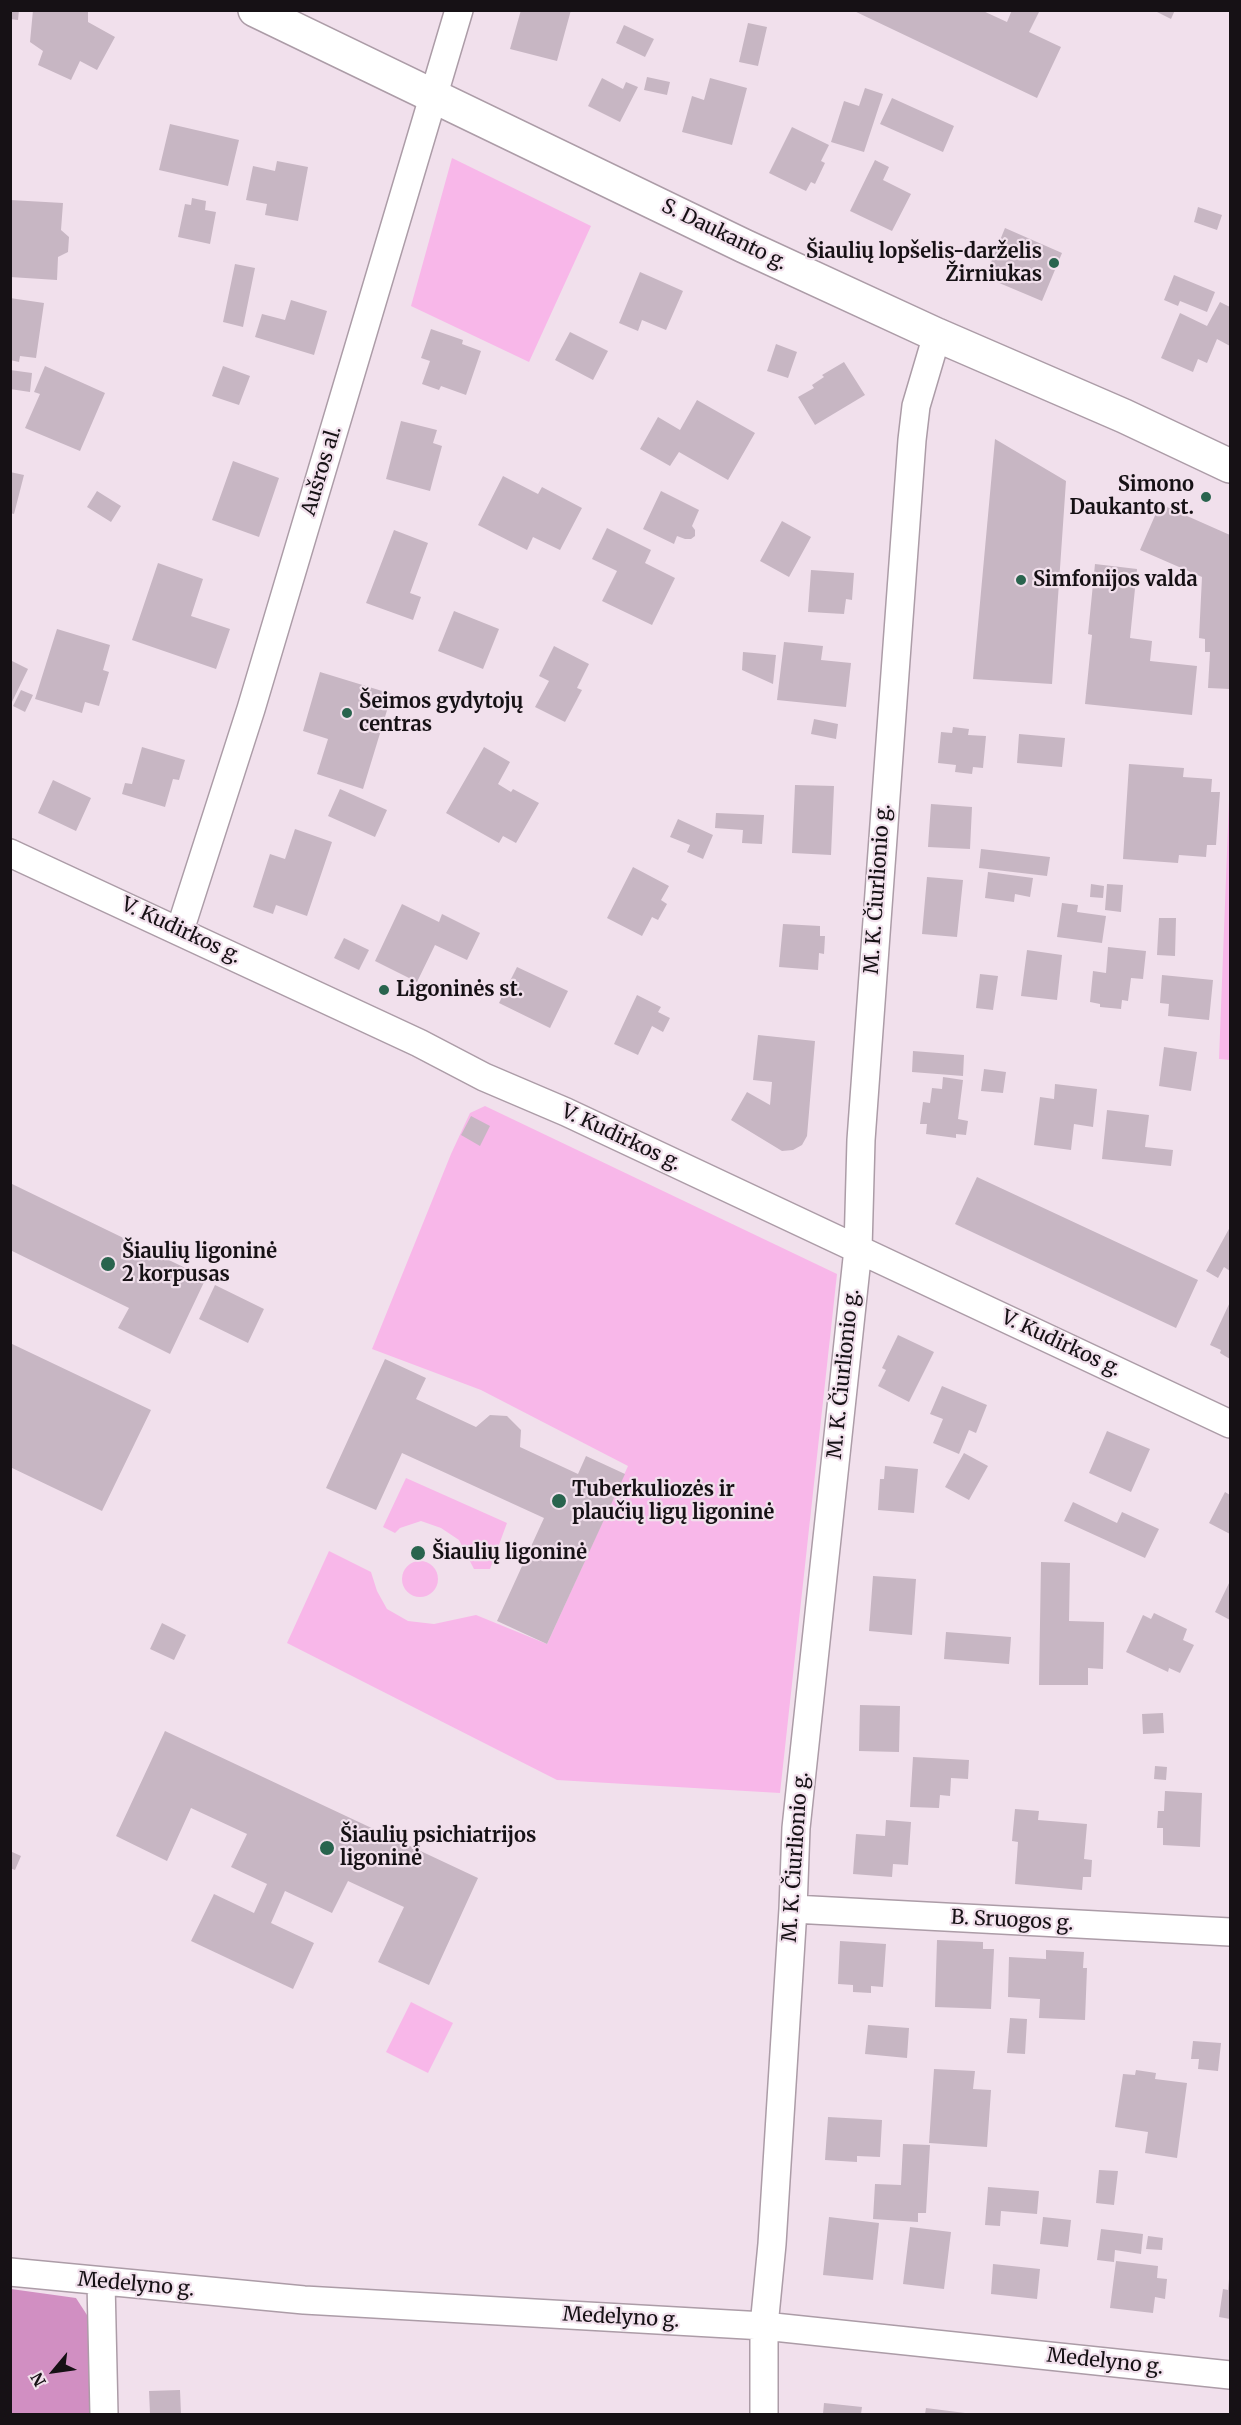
<!DOCTYPE html>
<meta charset="utf-8">
<style>
body{margin:0}
#map{position:relative;width:1241px;height:2425px;overflow:hidden;background:#f1e0ec;font-family:Merriweather,serif}
canvas{display:block}
.frame{position:absolute;inset:0;border:12px solid #161115;pointer-events:none}
.north{position:absolute;left:24px;top:2341px;width:60px;height:60px;-webkit-text-stroke:4px #f1e0ec;paint-order:stroke;rotate:241deg;font-size:16px;font-weight:700;line-height:24px;text-align:center;color:#161115}
.north::after{content:'';display:block;margin:auto;width:21px;height:27px;background:#161115;clip-path:polygon(50% 0,100% 100%,50% 72%,0 100%)}
</style>
<div id="map">
<canvas width="1241" height="2425"></canvas>
<div class="frame"></div>
<div class="north">N</div>
</div>
<script>
const context = document.querySelector('canvas').getContext('2d');
context.lineJoin = 'round';
function fillPath(path, color) { context.fillStyle = color; context.fill(path, 'evenodd'); }
const toPath = rows => new Path2D(rows.map(r => 'M' + r).join(''));
function trace(path, color, width, dash) { context.strokeStyle = color; context.lineWidth = width; context.lineCap = dash ? 'butt' : 'round'; context.setLineDash(dash || []); context.stroke(path); }
function write(font, color, halo, rows, align = 'center') {
  context.font = font + ' Merriweather,serif'; context.lineWidth = 4.5; context.setLineDash([]); context.textBaseline = 'middle'; context.strokeStyle = halo; context.fillStyle = color; for (const [text, x, y, turn = 0] of rows) {
    context.save(); context.translate(x, y); context.rotate((+turn || 0) * Math.PI / 180); context.textAlign = isNaN(turn) ? turn : align; if (halo) context.strokeText(text, 0, 0); context.fillText(text, 0, 0); context.restore();
  }
}
const green = toPath([
 [452,158,591,226,529,362,411,306],
 [1230,774,1230,1060,1219,1059],
 [485,1106,837,1274,780,1793,557,1780,287,1643,329,1551,371,1572,377,1591,387,1609,408,1621,434,1624,476,1615,547,1644,628,1466,481,1390,372,1349,451,1154,470,1113],
 [406,1478,507,1523,490,1569,474,1569,459,1540,441,1528,421,1521,400,1528,395,1533,383,1527],
 '402 1579a18 18 0 1 1 36 0a18 18 0 1 1-36 0Z',
 [411,2002,453,2023,428,2073,386,2052]
]);
const forest = toPath([
 [11,2289,76,2298,87,2315,93,2414,11,2414]
]);
const building = toPath([
 [10,10,19,10,18,20,10,19],
 [33,10,88,12,88,22,115,37,97,70,80,61,71,80,38,65,43,51,30,42],
 [521,10,571,10,557,61,510,49],
 [852,10,981,10,1007,22,1012,10,1040,10,1029,32,1061,47,1037,98],
 [1153,10,1175,10,1171,19],
 [748,23,767,27,758,66,739,62],
 [624,25,654,39,645,57,616,43],
 [647,77,670,82,667,95,644,90],
 [602,78,623,89,626,82,638,87,620,122,588,106],
 [710,78,747,88,732,145,682,132,692,96,704,100],
 [865,88,883,94,864,152,831,142,844,101,859,106],
 [892,98,954,126,943,152,880,124],
 [170,124,239,140,228,186,159,170],
 [792,127,829,145,821,161,825,163,815,184,811,182,806,191,769,173],
 [875,160,889,167,883,180,911,194,892,231,850,211],
 [277,161,308,167,298,221,265,215,267,204,246,200,253,166,275,171],
 [192,198,206,201,205,210,216,212,210,244,178,237,185,204,191,205],
 [10,200,63,203,61,230,69,237,68,252,58,257,57,280,10,277],
 [1198,207,1222,215,1217,230,1194,222],
 [1005,228,1062,253,1042,301,985,277],
 [235,264,255,268,243,327,223,322],
 [640,272,683,291,666,330,642,320,638,331,619,323],
 [1174,275,1215,292,1207,312,1180,301,1178,306,1164,300],
 [10,298,44,303,36,358,20,356,19,362,10,360],
 [291,300,327,311,314,355,255,337,262,314,285,320],
 [1220,302,1230,307,1230,346,1217,339,1207,363,1198,359,1193,372,1161,358,1180,313,1207,326],
 [431,329,463,340,462,344,481,351,466,395,441,386,439,390,422,384,430,361,421,358],
 [570,332,608,351,593,380,555,360],
 [776,344,797,352,788,378,767,371],
 [844,362,865,395,815,425,798,397,814,388,812,385,824,377,822,375],
 [45,366,105,393,80,451,25,428,40,394,34,392],
 [223,366,250,376,239,405,212,396],
 [10,370,32,373,30,392,10,389],
 [697,400,755,433,728,480,679,452,670,466,640,449,658,417,680,430],
 [401,421,437,430,433,443,442,446,430,491,386,479],
 [995,439,1066,481,1052,684,973,679],
 [233,461,279,478,259,537,212,520],
 [10,472,24,475,14,514,10,513],
 [503,476,538,494,542,487,582,508,560,550,533,537,527,550,478,525],
 [97,491,121,506,111,522,87,507],
 [661,491,699,510,692,526,695,530,695,536,691,539,685,539,677,536,674,544,643,529],
 [1160,504,1230,535,1230,689,1208,688,1210,652,1205,652,1205,639,1199,638,1202,577,1140,550],
 [782,521,811,537,789,577,760,561],
 [607,528,651,550,645,563,675,578,652,625,602,601,617,571,592,559],
 [394,530,428,543,410,593,421,597,413,620,366,603],
 [158,563,203,579,191,616,230,629,216,669,132,640],
 [1095,564,1137,569,1130,638,1152,641,1150,661,1197,666,1192,715,1085,704,1092,635,1088,634],
 [811,570,854,573,852,600,846,599,844,614,808,612],
 [454,611,499,629,483,669,438,651],
 [57,629,110,645,103,670,109,672,99,706,85,702,82,713,35,699],
 [784,642,823,646,821,660,851,663,846,707,777,700],
 [554,646,589,664,577,688,582,690,565,722,535,707,549,681,539,676],
 [743,652,776,655,773,684,742,670],
 [12,661,28,669,10,706,10,665],
 [320,672,392,694,363,789,317,774,328,739,303,731],
 [21,690,33,695,25,712,13,706],
 [814,719,838,724,836,739,811,734],
 [953,727,969,729,968,735,986,736,983,768,973,767,972,774,955,772,956,765,938,763,941,732,952,733],
 [1019,734,1065,738,1062,767,1017,763],
 [142,747,185,760,179,780,173,779,165,807,122,794,125,783,132,784],
 [484,747,510,762,498,784,511,792,513,789,539,803,516,843,503,836,499,843,446,813],
 [1129,764,1184,768,1183,777,1212,779,1211,792,1220,792,1216,845,1207,845,1206,857,1179,855,1178,863,1123,859],
 [53,780,91,798,76,831,38,813],
 [795,785,834,786,831,855,792,853],
 [340,789,387,810,375,837,328,816],
 [931,804,972,807,970,849,928,847],
 [716,813,764,815,762,844,742,843,743,830,715,828],
 [678,819,713,835,703,859,687,852,690,845,670,837],
 [295,829,332,842,307,916,276,905,273,914,253,907,270,854,285,859],
 [981,849,1050,857,1047,876,979,868],
 [633,867,669,886,661,900,667,904,658,920,652,917,642,936,607,918],
 [988,872,1033,878,1030,897,1015,894,1014,902,985,898],
 [927,877,963,880,957,937,922,934],
 [1091,884,1104,886,1103,898,1090,897],
 [1107,884,1123,885,1121,912,1105,910],
 [1062,903,1078,905,1077,912,1106,916,1102,943,1057,937],
 [402,904,439,922,442,914,480,933,467,960,435,945,417,982,375,961],
 [1159,918,1176,918,1175,956,1157,955],
 [783,924,820,926,820,936,825,936,824,954,819,953,818,970,779,967],
 [344,938,369,950,359,970,334,958],
 [1108,947,1146,951,1143,979,1131,978,1128,1001,1122,1000,1121,1009,1100,1007,1100,1004,1090,1002,1093,971,1106,973],
 [1027,950,1062,955,1057,1000,1021,996],
 [517,967,568,991,550,1028,499,1003],
 [980,974,998,976,993,1010,976,1008],
 [1162,975,1213,980,1209,1020,1168,1016,1169,1004,1160,1003],
 [637,995,661,1007,658,1012,670,1018,663,1032,652,1026,638,1055,614,1044],
 [758,1035,815,1041,807,1136,802,1145,793,1150,782,1151,731,1120,747,1092,770,1105,772,1082,753,1080],
 [1164,1047,1197,1052,1191,1091,1159,1086],
 [913,1051,964,1055,963,1076,912,1072],
 [984,1069,1006,1072,1003,1093,981,1091],
 [943,1077,963,1080,958,1119,968,1121,966,1135,956,1134,956,1138,926,1134,927,1124,920,1124,923,1102,930,1103,932,1088,942,1089],
 [1055,1084,1097,1089,1093,1127,1074,1124,1071,1150,1034,1145,1040,1097,1054,1099],
 [1107,1110,1149,1115,1145,1147,1173,1150,1171,1166,1102,1159],
 [471,1116,490,1126,480,1146,461,1135],
 [977,1177,1198,1280,1176,1328,955,1224],
 [10,1183,206,1278,170,1354,118,1328,129,1308,10,1250],
 [1230,1227,1230,1271,1224,1267,1218,1278,1206,1271],
 [215,1285,264,1309,248,1343,199,1319],
 [1230,1302,1230,1359,1220,1353,1221,1350,1210,1345],
 [898,1335,934,1352,909,1402,878,1386,886,1370,882,1368],
 [10,1343,151,1410,102,1511,10,1467],
 [385,1359,426,1378,416,1399,476,1427,490,1415,507,1416,521,1430,520,1447,578,1474,586,1456,625,1474,547,1644,497,1621,544,1518,402,1453,376,1510,326,1488],
 [942,1386,987,1405,976,1433,969,1430,959,1454,933,1443,943,1419,930,1414],
 [1107,1431,1150,1449,1131,1492,1089,1473],
 [964,1453,988,1466,969,1500,945,1487],
 [885,1466,918,1469,914,1513,878,1510,880,1479,884,1479],
 [1225,1492,1230,1495,1230,1534,1209,1523],
 [1073,1502,1117,1523,1122,1512,1159,1529,1145,1558,1064,1521],
 [1041,1562,1070,1563,1069,1621,1104,1622,1103,1669,1088,1668,1088,1685,1039,1685],
 [873,1576,916,1579,912,1635,869,1631],
 [1230,1581,1230,1620,1215,1612],
 [1154,1613,1187,1629,1183,1640,1194,1645,1180,1673,1169,1668,1168,1672,1126,1652,1143,1615,1151,1619],
 [162,1623,186,1635,174,1660,150,1649],
 [946,1632,1011,1637,1009,1664,944,1659],
 [860,1705,900,1706,899,1752,859,1751],
 [1163,1713,1164,1733,1143,1734,1142,1714],
 [165,1731,478,1878,429,1985,378,1962,404,1907,348,1881,332,1913,285,1891,271,1923,314,1943,293,1989,191,1941,214,1894,254,1913,267,1884,231,1867,247,1834,191,1808,167,1861,116,1836],
 [913,1757,969,1760,968,1779,951,1778,950,1796,940,1795,939,1808,910,1807],
 [1155,1766,1167,1767,1166,1780,1154,1779],
 [1165,1791,1202,1793,1200,1847,1163,1845,1163,1828,1157,1828,1158,1811,1164,1811],
 [1015,1809,1039,1811,1038,1820,1087,1824,1084,1859,1092,1860,1091,1877,1083,1877,1082,1890,1015,1884,1018,1842,1012,1841],
 [886,1820,911,1822,908,1865,893,1864,892,1877,853,1874,856,1834,885,1836],
 [10,1851,21,1856,15,1870,10,1868],
 [937,1940,983,1942,983,1949,994,1949,991,2009,935,2007],
 [840,1941,886,1944,883,1987,871,1986,871,1993,853,1992,853,1985,838,1984],
 [1046,1950,1084,1952,1083,1968,1087,1968,1085,2020,1039,2018,1040,1999,1008,1997,1009,1957,1046,1959],
 [1010,2018,1027,2019,1025,2054,1007,2053],
 [868,2025,909,2028,907,2058,865,2054],
 [1193,2041,1221,2043,1218,2071,1198,2069,1199,2059,1191,2059],
 [934,2069,975,2071,973,2089,991,2090,987,2147,929,2143],
 [1136,2070,1156,2073,1155,2079,1187,2083,1177,2158,1145,2153,1148,2132,1115,2127,1123,2074,1135,2075],
 [828,2117,882,2120,880,2157,857,2156,857,2162,825,2160],
 [903,2144,930,2145,926,2213,918,2213,918,2222,873,2219,875,2184,901,2185],
 [1099,2170,1118,2171,1114,2205,1096,2203],
 [988,2187,1039,2191,1037,2214,1001,2211,1000,2226,985,2225],
 [829,2217,879,2223,873,2280,823,2275],
 [1043,2217,1071,2220,1068,2247,1040,2244],
 [910,2227,951,2232,944,2289,903,2284],
 [1101,2229,1143,2234,1141,2254,1115,2250,1114,2262,1097,2260],
 [1148,2236,1163,2238,1162,2250,1146,2249],
 [1116,2261,1158,2266,1157,2278,1167,2279,1165,2299,1155,2297,1153,2313,1110,2308],
 [993,2264,1040,2269,1037,2299,991,2294],
 [1229,2279,1230,2279,1230,2319,1219,2317,1223,2289,1228,2290],
 [180,2390,181,2414,150,2414,149,2391],
 [824,2403,862,2407,861,2414,823,2414],
 [926,2408,965,2413,964,2414,925,2414]
]);
const minor = toPath([
 [10,853,419,1043,484,1077,566,1112,1230,1424],
 [180,930,251,709,459,10],
 [793,1909,1230,1932],
 [10,2272,304,2300,764,2326,1230,2375],
 [101,2282,104,2414],
 [764,2414,764,2326,772,2244,793,1909,796,1828,858,1249,861,1140,912,440,916,406,937,335]
]);
const major = toPath([
 [255,10,744,246,937,335,1124,416,1230,466]
]);
const markers = [
 [1054,263,6,"#29644e"],
 [1206,497,6,"#29644e"],
 [1021,580,6,"#29644e"],
 [347,713,6,"#29644e"],
 [384,990,6,"#29644e"],
 [108,1264,8,"#29644e"],
 [559,1501,8,"#29644e"],
 [418,1553,8,"#29644e"],
 [327,1848,8,"#29644e"]
];
const streetNames = [
 ["S. Daukanto g.",724,235,26],
 ["Aušros al.",322,471,-73],
 ["M. K. Čiurlionio g.",878,889,-86],
 ["V. Kudirkos g.",181,931,25],
 ["V. Kudirkos g.",621,1138,25],
 ["V. Kudirkos g.",1061,1344,25],
 ["M. K. Čiurlionio g.",844,1374,-84],
 ["M. K. Čiurlionio g.",796,1857,-86],
 ["B. Sruogos g.",1012,1921,3],
 ["Medelyno g.",136,2285,5],
 ["Medelyno g.",621,2318,3],
 ["Medelyno g.",1105,2362,6]
];
const poiNames = [
 ["Šiaulių lopšelis-darželis",1042,252,"right"],
 ["Žirniukas",1042,275,"right"],
 ["Simono",1194,485,"right"],
 ["Daukanto st.",1194,508,"right"],
 ["Simfonijos valda",1033,580],
 ["Šeimos gydytojų",359,702],
 ["centras",359,725],
 ["Ligoninės st.",396,990],
 ["Šiaulių ligoninė",122,1252],
 ["2 korpusas",122,1275],
 ["Tuberkuliozės ir",572,1490],
 ["plaučių ligų ligoninė",572,1513],
 ["Šiaulių ligoninė",432,1553],
 ["Šiaulių psichiatrijos",340,1836],
 ["ligoninė",340,1859]
];
fillPath(green, '#f8b7e9');
fillPath(forest, '#d18fc2');
fillPath(building, '#c7b6c3');
trace(minor, '#ac9ca7', 30);
trace(major, '#ac9ca7', 36);
trace(minor, '#fff', 27);
trace(major, '#fff', 33);
for (const [x, y, r, color] of markers) { const dot = new Path2D(); dot.arc(x, y, r, 0, 2 * Math.PI); context.fillStyle = color; context.fill(dot); trace(dot, '#f1e0ec', 2); }
write('20px', '#161115', '#f1e0ec', streetNames);
write('bold 20px', '#161115', '#f1e0ec', poiNames, 'left');
</script>
